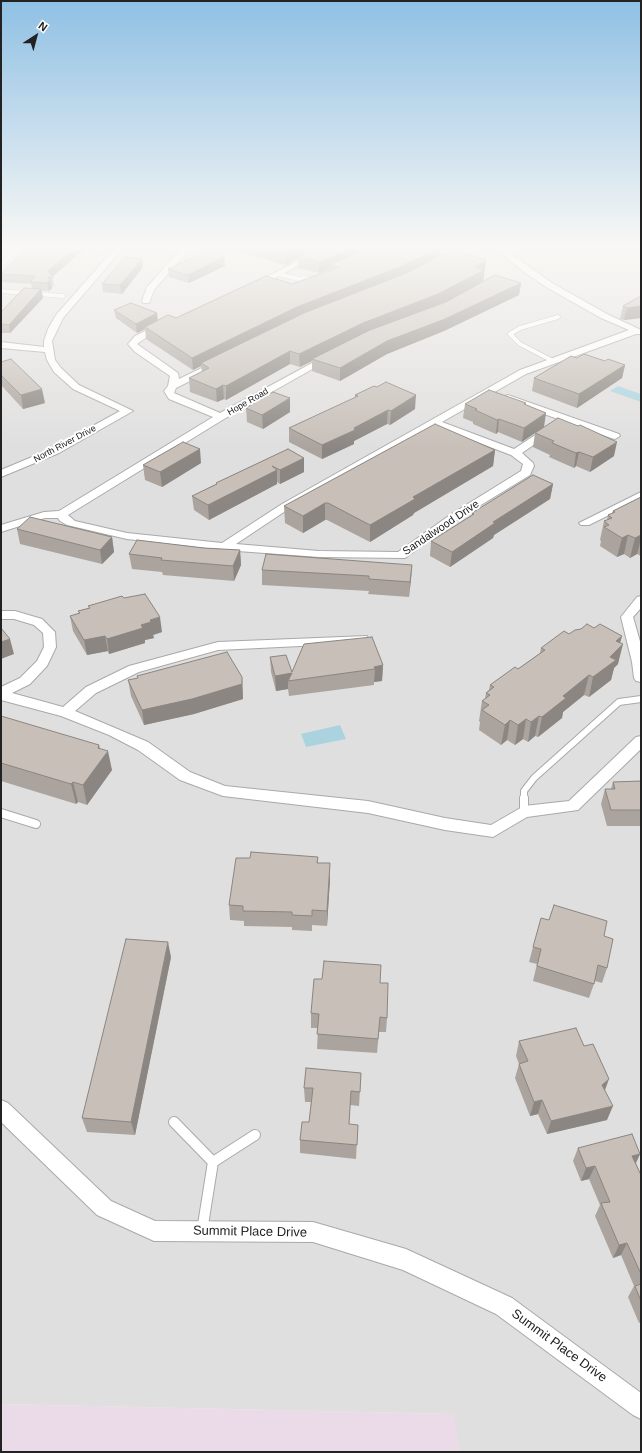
<!DOCTYPE html>
<style>
body{margin:0}
#map{position:relative;width:642px;height:1453px;overflow:hidden;background:#f2efe9;font-family:Arial,sans-serif}
canvas{display:block}
.frame{position:absolute;inset:0;border:2px solid #222;pointer-events:none}
.north{position:absolute;left:16px;top:16px;width:40px;height:40px;-webkit-text-stroke:3px #fff;paint-order:stroke;rotate:36deg;font-size:11px;font-weight:700;line-height:16px;text-align:center;color:#222}
.north::after{content:'';display:block;margin:auto;width:14px;height:18px;background:#222;clip-path:polygon(50% 0,100% 100%,50% 72%,0 100%)}
</style>
<div id="map">
<canvas width="642" height="1453"></canvas>
<div class="frame"></div>
<div class="north">N</div>
</div>
<script>
const context = document.querySelector('canvas').getContext('2d');
context.lineJoin = 'round';
function fillPath(path, color) { context.fillStyle = color; context.fill(path, 'evenodd'); }
const toPath = rows => new Path2D(rows.map(r => 'M' + r).join(''));
function trace(path, color, width, dash) { context.strokeStyle = color; context.lineWidth = width; context.lineCap = dash ? 'butt' : 'round'; context.setLineDash(dash || []); context.stroke(path); }
function write(font, color, halo, rows, align = 'center') {
  context.font = font + ' Arial,sans-serif'; context.lineWidth = 4; context.setLineDash([]); context.textBaseline = 'middle'; context.strokeStyle = halo; context.fillStyle = color; for (const [text, x, y, turn = 0] of rows) {
    context.save(); context.translate(x, y); context.rotate((+turn || 0) * Math.PI / 180); context.textAlign = isNaN(turn) ? turn : align; if (halo) context.strokeText(text, 0, 0); context.fillText(text, 0, 0); context.restore();
  }
}
const residential = toPath([
 [1,246,641,246,641,1452,459,1452,453,1414,1,1404]
]);
const industrial = toPath([
 [1,1404,454,1414,459,1452,1,1452]
]);
const water = toPath([
 [618,386,641,394,641,402,610,391],
 [340,725,346,739,306,747,301,734]
]);
const laneFar3 = toPath([
 [75,246,106,248],
 [1,265,21,246],
 [278,274,299,279,316,278],
 [1,291,63,296],
 [553,361,520,344,510,334,520,328,558,317]
]);
const laneFar2 = toPath([
 [524,799,524,791,534,778,619,702,641,699]
]);
const laneFar1 = toPath([
 [524,798,524,812],
 [1,813,36,824]
]);
const lane = toPath([
 [174,1122,213,1162],
 [202,1231,213,1162,255,1135]
]);
const street = toPath([
 [117,246,125,246,63,318,52,341,55,360,61,368,79,385,133,411,59,453,1,477,1,470,51,449,120,411,73,389,54,372,47,360,45,352,1,348,1,342,44,347,44,341,48,329,56,315,117,246],
 [184,246,192,246,154,290,149,303,143,303,142,301,147,287,184,246],
 [325,246,334,246,257,288,250,286,325,246],
 [493,246,500,246,552,283,607,314,641,330,641,334,636,334,526,374,442,422,514,449,546,428,554,428,555,430,522,453,533,463,534,466,530,475,458,519,405,558,319,557,224,550,127,539,67,525,60,521,58,518,45,518,1,532,1,525,44,512,59,511,213,417,169,399,164,391,168,386,170,376,135,352,128,344,135,336,159,324,165,324,166,326,154,332,137,344,178,373,179,379,210,364,216,364,216,368,176,388,174,393,220,413,325,356,331,356,332,358,224,419,68,515,75,521,127,533,222,543,282,504,520,370,629,330,601,318,546,287,524,272,493,246],
 [435,426,511,455,523,464,521,471,450,515,398,552,319,551,236,544,290,508,435,426],
 [508,395,619,434,620,436,615,439,611,438,505,400,505,396,508,395],
 [641,492,641,499,589,525,581,525,579,523,641,492],
 [641,596,641,608,633,617,641,645,641,682,636,681,634,678,632,662,621,617,637,597,641,596],
 [1,611,15,611,42,619,55,632,56,647,47,666,30,684,12,693,63,707,86,687,129,666,218,642,367,636,368,639,367,642,362,643,218,650,139,672,96,693,75,711,148,742,190,772,225,786,368,801,445,818,491,825,524,806,569,801,636,737,641,736,641,749,578,810,527,817,493,837,445,830,368,813,223,796,180,780,138,750,109,735,61,716,1,700,1,687,20,678,37,661,44,647,43,633,34,625,14,619,1,619,1,611],
 [1,1100,8,1103,111,1201,155,1221,313,1222,406,1249,512,1298,641,1393,641,1419,633,1415,496,1314,403,1270,313,1242,154,1241,97,1215,1,1122,1,1100]
]);
const wall = toPath([
 [223,246,451,246,440,251,439,256,486,260,483,281,521,283,519,295,444,331,387,354,340,381,312,371,312,361,300,367,290,364,226,400,224,399,217,402,190,392,189,378,202,372,201,366,193,370,146,339,145,329,137,333,116,318,114,310,158,321,176,318,292,284,330,271,330,269,319,273,298,268,298,258,286,265,223,248],
 [83,250,52,277,54,286,52,286,52,288,49,291,42,291,43,298,10,333,1,333,1,312,32,289,31,284,2,282,1,273],
 [142,259,143,267,122,294,103,292,102,284],
 [225,266,189,283,169,277,168,269],
 [641,296,641,318,624,320,620,319,623,306],
 [577,358,625,365,622,378,577,408,532,391,534,378],
 [1,362,45,403,23,409,1,385],
 [355,395,415,409,390,425,387,424,354,441,354,444,322,459,289,442,289,428,355,398],
 [465,404,526,405,546,413,522,442,498,432,496,434,473,424,473,422,463,418],
 [246,408,290,412,263,429,247,422],
 [535,433,614,456,590,472,576,466,574,468,549,457,550,455,533,447],
 [288,449,304,472,280,484,277,482,277,484,209,520,194,510,192,496,216,484,216,483],
 [495,450,493,466,414,513,413,515,370,542,327,520,325,520,303,533,285,523,284,506],
 [201,463,162,487,145,480,143,465],
 [553,484,550,499,494,535,493,538,450,567,430,556,431,541,472,515,472,513],
 [641,497,641,556,637,554,630,558,624,554,617,557,600,546,601,541,600,540,604,521,607,520,608,515,612,513,613,511],
 [17,529,112,537,114,552,102,564,20,544],
 [204,548,240,550,241,565,234,581,163,575,162,572,132,569,129,554],
 [412,565,409,597,368,594,369,591,262,585,262,570],
 [124,598,162,632,153,635,154,638,145,640,145,643,109,654,108,651,87,655,73,631,70,616,79,613,78,611,89,608,88,606],
 [594,628,622,636,620,643,618,664,614,668,611,680,589,697,584,695,563,712,562,718,538,737,535,736,528,742,523,739,515,745,507,740,501,745,479,730,480,722,479,721,482,701,485,699,486,693,489,690,490,685,518,669,540,653,541,648,569,634],
 [270,657,292,672,383,665,382,681,374,682,374,685,289,696,288,689,276,691,271,672],
 [137,676,242,677,243,699,194,714,144,725,131,696,128,680,138,678],
 [1,716,100,748,112,770,87,805,78,802,76,804,1,781],
 [641,781,641,826,607,826,601,804,605,789,611,789,613,782],
 [318,857,318,863,330,879,327,926,312,925,312,931,292,930,292,927,244,926,244,921,230,920,229,905,250,858],
 [604,936,607,968,602,983,595,981,589,998,533,981,537,964,529,962,533,947],
 [171,957,135,1135,87,1132,82,1118],
 [380,983,387,1018,386,1032,379,1032,377,1053,317,1049,318,1028,311,1028,311,1013],
 [519,1041,605,1090,607,1120,547,1134,538,1114,530,1116,515,1078,519,1064,516,1056],
 [361,1073,359,1106,350,1105,349,1124,357,1139,356,1159,300,1153,300,1140,309,1122,311,1102,305,1102,304,1088],
 [578,1148,640,1154,636,1163,641,1175,641,1322,639,1323,628,1297,634,1286,621,1255,613,1258,595,1216,600,1205,589,1179,581,1181,573,1161]
]);
const shadedWall = toPath([
 [78,246,83,246,83,250,52,277,48,271],
 [302,246,323,246,298,257,298,258,286,265,286,254],
 [357,246,381,246,330,265,330,269,319,273,319,262],
 [432,246,451,246,440,251,439,259,201,363,201,366,193,370,192,358,297,307],
 [224,257,225,266,189,283,188,275],
 [142,259,143,267,122,294,120,285],
 [486,260,483,283,437,307,312,359,312,361,300,367,299,354,475,267],
 [50,280,52,288,49,291,47,283],
 [521,283,519,295,444,331,387,354,340,381,340,368,387,341],
 [41,289,43,298,10,333,9,325],
 [641,306,641,318,624,320,627,308],
 [157,313,158,322,145,327,145,329,137,333,136,324],
 [290,351,290,364,226,400,226,386],
 [625,365,622,378,577,408,579,394],
 [223,385,224,399,217,402,216,389],
 [42,389,45,403,23,409,21,395],
 [416,395,415,409,390,425,391,411],
 [290,398,290,412,263,429,262,415],
 [388,410,387,424,354,441,354,444,322,459,322,445],
 [546,413,544,427,522,442,524,428],
 [499,419,498,432,496,434,497,420],
 [617,442,614,456,590,472,593,457],
 [200,449,201,463,162,487,160,472],
 [495,450,493,466,414,513,413,515,370,542,370,525,413,497],
 [579,452,576,466,574,468,576,453],
 [304,458,304,472,280,484,280,470],
 [277,470,277,484,209,520,208,505],
 [553,484,550,499,494,535,493,538,450,567,452,552,493,522],
 [325,503,325,520,303,533,303,516],
 [628,535,624,554,617,557,622,538],
 [641,535,641,539,637,554,630,558,635,538],
 [112,537,114,552,102,564,100,550],
 [240,550,241,565,234,581,233,566],
 [412,565,411,580,409,597,410,582],
 [160,617,162,632,153,635,154,638,145,640,145,643,109,654,107,639,141,625,150,620],
 [105,636,108,651,87,655,84,640],
 [622,636,618,649,623,644,618,664,614,668,611,680,589,697,593,677,616,641],
 [10,639,14,654,1,659,1,642],
 [383,665,382,681,374,682,375,669,374,667],
 [292,673,288,681,288,689,276,691,275,676],
 [589,675,584,695,563,712,562,718,538,737,542,717,563,696],
 [242,677,243,699,194,714,144,725,142,710],
 [539,716,535,736,528,742,531,722],
 [526,719,523,739,515,745,518,725],
 [510,720,507,740,501,745,505,725],
 [99,745,102,759,108,751,112,770,87,805,83,785],
 [73,782,78,802,76,804,71,784],
 [330,863,330,879,327,926,327,911],
 [168,942,171,957,135,1135,131,1122],
 [609,1079,604,1093,602,1085],
 [542,1100,538,1114,530,1116,534,1102],
 [613,1106,607,1120,547,1134,551,1121],
 [640,1154,634,1167,632,1156],
 [595,1166,589,1179,581,1181,586,1168],
 [627,1243,621,1255,613,1258,619,1245]
]);
const building = toPath([
 [29,246,78,246,48,271,53,278,48,277,50,280,47,283,30,282,35,276,1,274,29,246],
 [219,246,224,257,188,275,168,269,219,246],
 [256,246,302,246,286,254,256,246],
 [318,246,357,246,319,262,298,257,318,246],
 [373,246,433,246,440,248,397,268,297,307,192,358,145,327,168,315,176,318,266,276,292,284,339,267,330,265,373,246],
 [452,250,486,260,475,267,484,270,438,294,363,323,299,354,290,351,226,386,223,385,216,389,189,378,209,368,201,363,304,313,404,274,452,250],
 [125,257,142,259,120,285,102,284,125,257],
 [495,275,521,283,445,319,387,341,340,368,312,359,370,330,446,302,495,275],
 [24,288,41,289,9,325,1,324,1,312,24,288],
 [641,296,641,306,627,308,623,306,641,296],
 [131,303,157,313,136,324,114,310,131,303],
 [584,354,605,361,608,359,625,365,579,394,534,378,571,356,577,358,584,354],
 [11,359,42,389,21,395,1,375,1,362,11,359],
 [386,382,416,395,391,411,388,410,354,428,355,430,322,445,289,428,358,396,355,395,374,386,377,387,386,382],
 [489,390,526,403,524,404,546,413,524,428,499,419,497,420,475,410,477,409,465,404,489,390],
 [273,392,290,398,262,415,246,408,273,392],
 [558,418,578,426,580,425,617,442,593,457,579,452,576,453,552,443,554,441,535,433,558,418],
 [435,424,495,450,413,497,415,499,370,525,328,503,325,503,303,516,284,506,435,424],
 [183,442,200,449,160,472,143,465,183,442],
 [288,449,304,458,280,470,272,466,277,470,208,505,192,496,217,484,216,483,288,449],
 [533,475,553,484,493,522,495,523,452,552,431,541,474,514,472,513,533,475],
 [641,497,641,535,635,538,628,535,622,538,604,527,609,525,604,521,612,518,608,515,615,512,613,511,641,497],
 [30,517,112,537,100,550,17,529,30,517],
 [137,540,204,548,240,550,233,566,161,560,162,558,129,554,137,540],
 [266,554,412,565,410,582,369,579,369,576,262,570,266,554],
 [145,594,160,617,150,620,151,622,141,625,143,628,107,639,105,636,84,640,70,616,80,613,78,611,90,608,88,606,122,596,124,598,145,594],
 [587,624,594,628,600,624,622,636,616,641,623,644,610,657,616,660,593,677,589,675,563,696,566,698,542,717,539,716,531,722,526,719,518,725,510,720,505,725,482,710,489,705,482,701,490,695,486,693,494,687,490,685,515,667,518,669,545,650,541,648,564,631,569,634,575,630,581,629,587,624],
 [1,628,10,639,1,642,1,628],
 [372,637,383,665,374,667,375,669,288,681,292,673,275,676,270,657,286,655,292,672,304,644,372,637],
 [227,652,242,677,242,684,192,699,142,710,128,680,138,678,137,676,227,652],
 [1,716,99,745,98,748,108,751,83,785,73,782,71,784,1,763,1,716],
 [641,781,641,810,611,810,605,789,615,789,613,782,641,781],
 [251,852,318,857,317,863,330,863,327,911,312,910,312,916,292,915,292,912,243,911,243,906,229,905,236,858,250,858,251,852],
 [554,905,607,921,604,936,613,939,607,968,598,965,594,984,537,966,541,949,533,947,541,918,549,920,554,905],
 [126,939,168,942,131,1122,82,1118,126,939],
 [324,961,381,965,380,983,388,983,387,1018,380,1017,378,1039,317,1034,319,1014,311,1013,314,979,322,979,324,961],
 [576,1028,584,1046,593,1044,609,1079,602,1085,613,1106,551,1121,542,1100,534,1102,519,1064,528,1061,519,1041,576,1028],
 [306,1068,361,1073,360,1092,351,1091,349,1124,358,1125,357,1145,300,1140,302,1122,309,1122,313,1088,304,1088,306,1068],
 [632,1134,640,1154,632,1156,641,1175,641,1274,627,1243,619,1245,601,1203,610,1202,595,1166,586,1168,578,1148,632,1134],
 [641,1284,641,1301,635,1286,641,1284]
]);
const farStreetnames = [
 ["Hope Road",248,402,-30],
 ["North River Drive",65,444,-28]
];
const streetNames = [
 ["Sandalwood Drive",441,528,-34]
];
const nearStreetnames = [
 ["Summit Place Drive",250,1232,1],
 ["Summit Place Drive",559,1346,36]
];
fillPath(residential, '#e0dfdf');
fillPath(industrial, '#ebdbe8');
fillPath(water, '#aad3df');
trace(laneFar3, '#a9a9a9', 5);
trace(laneFar2, '#a9a9a9', 8);
trace(laneFar1, '#a9a9a9', 10);
trace(lane, '#a9a9a9', 12);
trace(street, '#a9a9a9', 2);
trace(laneFar3, '#fff', 4);
trace(laneFar2, '#fff', 6);
trace(laneFar1, '#fff', 8);
trace(lane, '#fff', 10);
fillPath(street, '#fff');
fillPath(wall, '#aba49e');
fillPath(shadedWall, '#8b8681');
fillPath(building, '#c7bfb8');
trace(building, '#8b8681', 1);
const sky = context.createLinearGradient(0, 0, 0, 449);
sky.addColorStop(0, '#8fc0e4');
sky.addColorStop(0.55, '#f9f8f5');
sky.addColorStop(1, '#f9f8f500');
context.fillStyle = sky;
context.fillRect(0, 0, 642, 449);
write('9px', '#222', '#fff', farStreetnames);
write('11px', '#222', '#fff', streetNames);
write('13px', '#222', '#fff', nearStreetnames);
</script>
